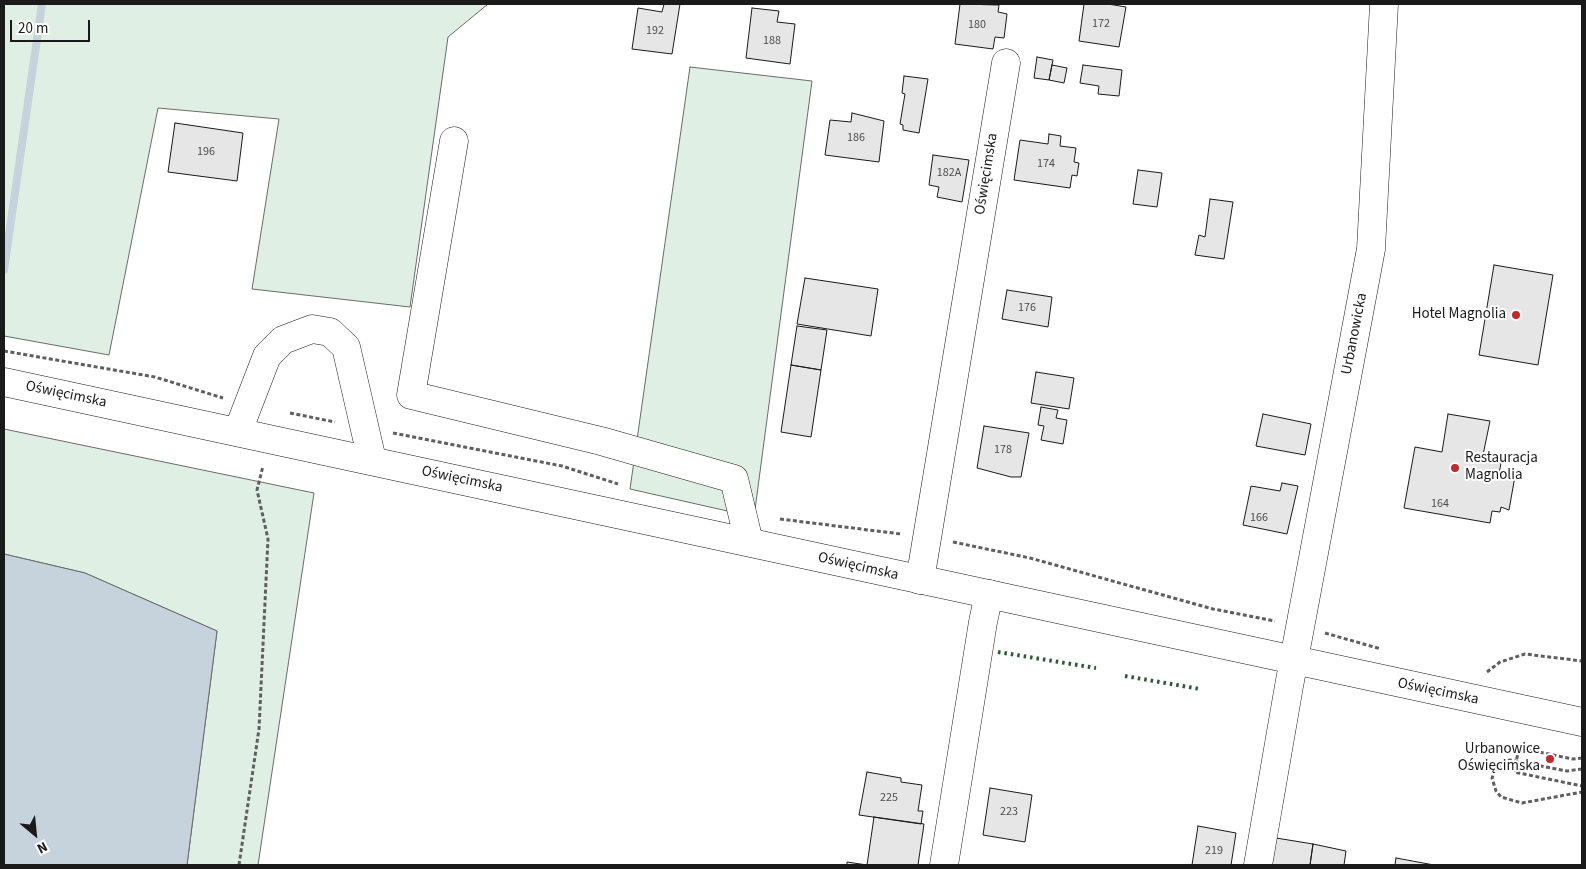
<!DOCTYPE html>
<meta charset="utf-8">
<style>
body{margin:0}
#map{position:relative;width:1586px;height:869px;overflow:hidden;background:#fff;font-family:"Source Sans 3",sans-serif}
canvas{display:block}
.frame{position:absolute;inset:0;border:5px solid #1a1a1a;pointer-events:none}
.north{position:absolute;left:10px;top:809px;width:50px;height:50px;-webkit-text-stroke:4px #fff;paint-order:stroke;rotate:152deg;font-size:14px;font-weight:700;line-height:20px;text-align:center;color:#1a1a1a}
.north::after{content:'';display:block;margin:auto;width:18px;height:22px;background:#1a1a1a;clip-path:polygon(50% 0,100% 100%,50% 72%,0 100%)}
.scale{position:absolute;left:10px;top:20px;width:80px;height:22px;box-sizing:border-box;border:2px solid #1a1a1a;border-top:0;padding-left:6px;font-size:15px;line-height:18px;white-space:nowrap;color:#1a1a1a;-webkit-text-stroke:4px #fff;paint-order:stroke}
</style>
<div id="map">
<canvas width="1586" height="869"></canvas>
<div class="frame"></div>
<div class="north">N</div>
<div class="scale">20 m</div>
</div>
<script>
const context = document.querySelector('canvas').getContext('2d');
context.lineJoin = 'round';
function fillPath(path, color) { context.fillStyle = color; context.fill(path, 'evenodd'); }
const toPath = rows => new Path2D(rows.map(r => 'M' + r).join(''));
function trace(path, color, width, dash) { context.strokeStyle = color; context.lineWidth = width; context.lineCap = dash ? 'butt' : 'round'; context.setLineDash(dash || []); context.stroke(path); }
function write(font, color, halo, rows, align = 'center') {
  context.font = font + ' "Source Sans 3",sans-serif'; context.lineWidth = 4; context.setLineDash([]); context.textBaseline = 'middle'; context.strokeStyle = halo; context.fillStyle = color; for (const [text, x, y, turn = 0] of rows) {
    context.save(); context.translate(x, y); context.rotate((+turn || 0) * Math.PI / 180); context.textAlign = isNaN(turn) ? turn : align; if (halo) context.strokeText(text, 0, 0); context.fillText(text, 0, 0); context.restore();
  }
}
const green = toPath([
 [4,4,488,4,448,37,410,307,252,289,279,119,158,108,109,355,4,336,4,4],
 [690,67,812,81,754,517,630,489,690,67],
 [4,429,314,493,258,865,187,865,217,631,85,573,4,554,4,429]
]);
const water = toPath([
 [4,554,85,573,217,631,187,865,4,865,4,554]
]);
const stream = toPath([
 [4,270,42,4]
]);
const building = toPath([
 [664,4,680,4,672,54,632,49,638,8,662,12,664,4],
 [960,4,999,5,998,12,1007,14,1004,38,995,37,993,49,955,44,960,4],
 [1084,4,1108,4,1126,7,1119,47,1079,41,1084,4],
 [752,8,779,11,777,22,795,24,790,64,746,58,752,8],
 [1037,57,1053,60,1049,80,1034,78,1037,57],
 [1052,65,1067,68,1064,83,1049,80,1052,65],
 [1083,65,1122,70,1119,96,1098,94,1099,86,1080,83,1083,65],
 [904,76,928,79,919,133,903,130,903,125,900,124,905,94,902,93,904,76],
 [852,113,884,121,879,162,825,155,830,120,851,122,852,113],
 [175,123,243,133,237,181,168,172,175,123],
 [1049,134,1061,136,1060,146,1076,148,1074,162,1079,163,1077,176,1072,175,1070,188,1014,180,1020,140,1048,144,1049,134],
 [933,155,969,160,962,202,937,197,939,187,929,185,933,155],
 [1138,170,1162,173,1157,207,1133,204,1138,170],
 [1210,199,1233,202,1224,259,1195,255,1199,235,1205,237,1210,199],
 [1494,265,1553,275,1538,365,1479,355,1494,265],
 [805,278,878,289,871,336,797,324,805,278],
 [1007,290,1052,297,1048,327,1002,319,1007,290],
 [797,326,827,330,821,370,791,365,797,326],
 [791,365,821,370,811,437,781,432,791,365],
 [1036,372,1074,378,1069,409,1031,403,1036,372],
 [1041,407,1058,410,1056,418,1067,420,1063,444,1041,440,1044,426,1038,425,1041,407],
 [1263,414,1311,424,1305,455,1256,446,1263,414],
 [1448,414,1490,421,1482,460,1501,463,1499,474,1515,476,1509,510,1501,507,1500,512,1492,511,1490,523,1404,508,1415,447,1442,452,1448,414],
 [984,426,1029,433,1021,477,1011,477,977,468,984,426],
 [1282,483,1298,486,1287,534,1243,525,1251,486,1280,491,1282,483],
 [867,772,901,778,901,782,922,785,918,811,923,811,921,824,859,815,867,772],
 [990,788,1032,795,1025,842,983,835,990,788],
 [874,817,924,824,918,865,847,865,847,862,867,865,874,817],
 [1198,826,1236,833,1231,865,1192,865,1198,826],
 [1276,838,1313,844,1310,865,1272,865,1276,838],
 [1313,844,1346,851,1344,865,1310,865,1313,844],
 [1396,858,1434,865,1395,865,1396,858]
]);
const path = toPath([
 [4,351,155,377,223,398],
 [290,413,335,422],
 [393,433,562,466,618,484],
 [780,519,901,534],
 [953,542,1030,558,1213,609,1275,621],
 [1325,633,1381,649],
 [1487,672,1500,662,1525,654,1582,661],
 [1582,758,1573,759,1519,748,1514,772,1582,786],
 [1582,769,1567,771,1510,760,1502,763,1496,769,1492,778,1496,791,1501,797,1522,803,1582,792],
 [239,865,259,729,268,539,257,490,263,466]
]);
const minor = toPath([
 [454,141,411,395,601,441,734,479,749,542],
 [238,431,267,356,283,340,312,329,330,332,346,347,372,460],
 [920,580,1006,63],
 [944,865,983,622,989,594],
 [1258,865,1289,686,1371,249,1384,4]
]);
const highway = toPath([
 [4,382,1582,722]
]);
const hedge = toPath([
 [998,652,1096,668],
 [1125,676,1200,689]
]);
const markers = [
 [1516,315,5,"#c62828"],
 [1455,468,5,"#c62828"],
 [1550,759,5,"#c62828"]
];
const numberNames = [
 ["172",1101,24],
 ["180",977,25],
 ["192",655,31],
 ["188",772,41],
 ["186",856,138],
 ["196",206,152],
 ["174",1046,164],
 ["182A",949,173],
 ["176",1027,308],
 ["178",1003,450],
 ["164",1440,504],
 ["166",1259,518],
 ["225",889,798],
 ["223",1009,812],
 ["219",1214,851]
];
const streetNames = [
 ["Oświęcimska",987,174,-81],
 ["Urbanowicka",1355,334,-79],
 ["Oświęcimska",66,395,12],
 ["Oświęcimska",462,480,12],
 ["Oświęcimska",858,567,13],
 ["Oświęcimska",1438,692,12]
];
const poiNames = [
 ["Hotel Magnolia",1506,315],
 ["Restauracja",1465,459,"left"],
 ["Magnolia",1465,476,"left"],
 ["Urbanowice",1540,750],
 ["Oświęcimska",1540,767]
];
fillPath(green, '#e0efe3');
trace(green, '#6a6a6a', 1);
fillPath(water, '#c6d2dc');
trace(water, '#6a6a6a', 1);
trace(stream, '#c6d2dc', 8);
fillPath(building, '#e6e6e6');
trace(building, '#1a1a1a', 1);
trace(minor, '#1a1a1a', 29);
trace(highway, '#1a1a1a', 29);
trace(path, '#5f5f5f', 3, [4, 2.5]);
trace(minor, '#fff', 28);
trace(highway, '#fff', 28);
trace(hedge, '#2b5a34', 4, [2.5, 4]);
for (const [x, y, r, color] of markers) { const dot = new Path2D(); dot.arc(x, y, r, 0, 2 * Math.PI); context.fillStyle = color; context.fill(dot); trace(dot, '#fff', 2); }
write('12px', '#4d4d4d', null, numberNames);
write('15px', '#1a1a1a', '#fff', streetNames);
write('15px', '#1a1a1a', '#fff', poiNames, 'right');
</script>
